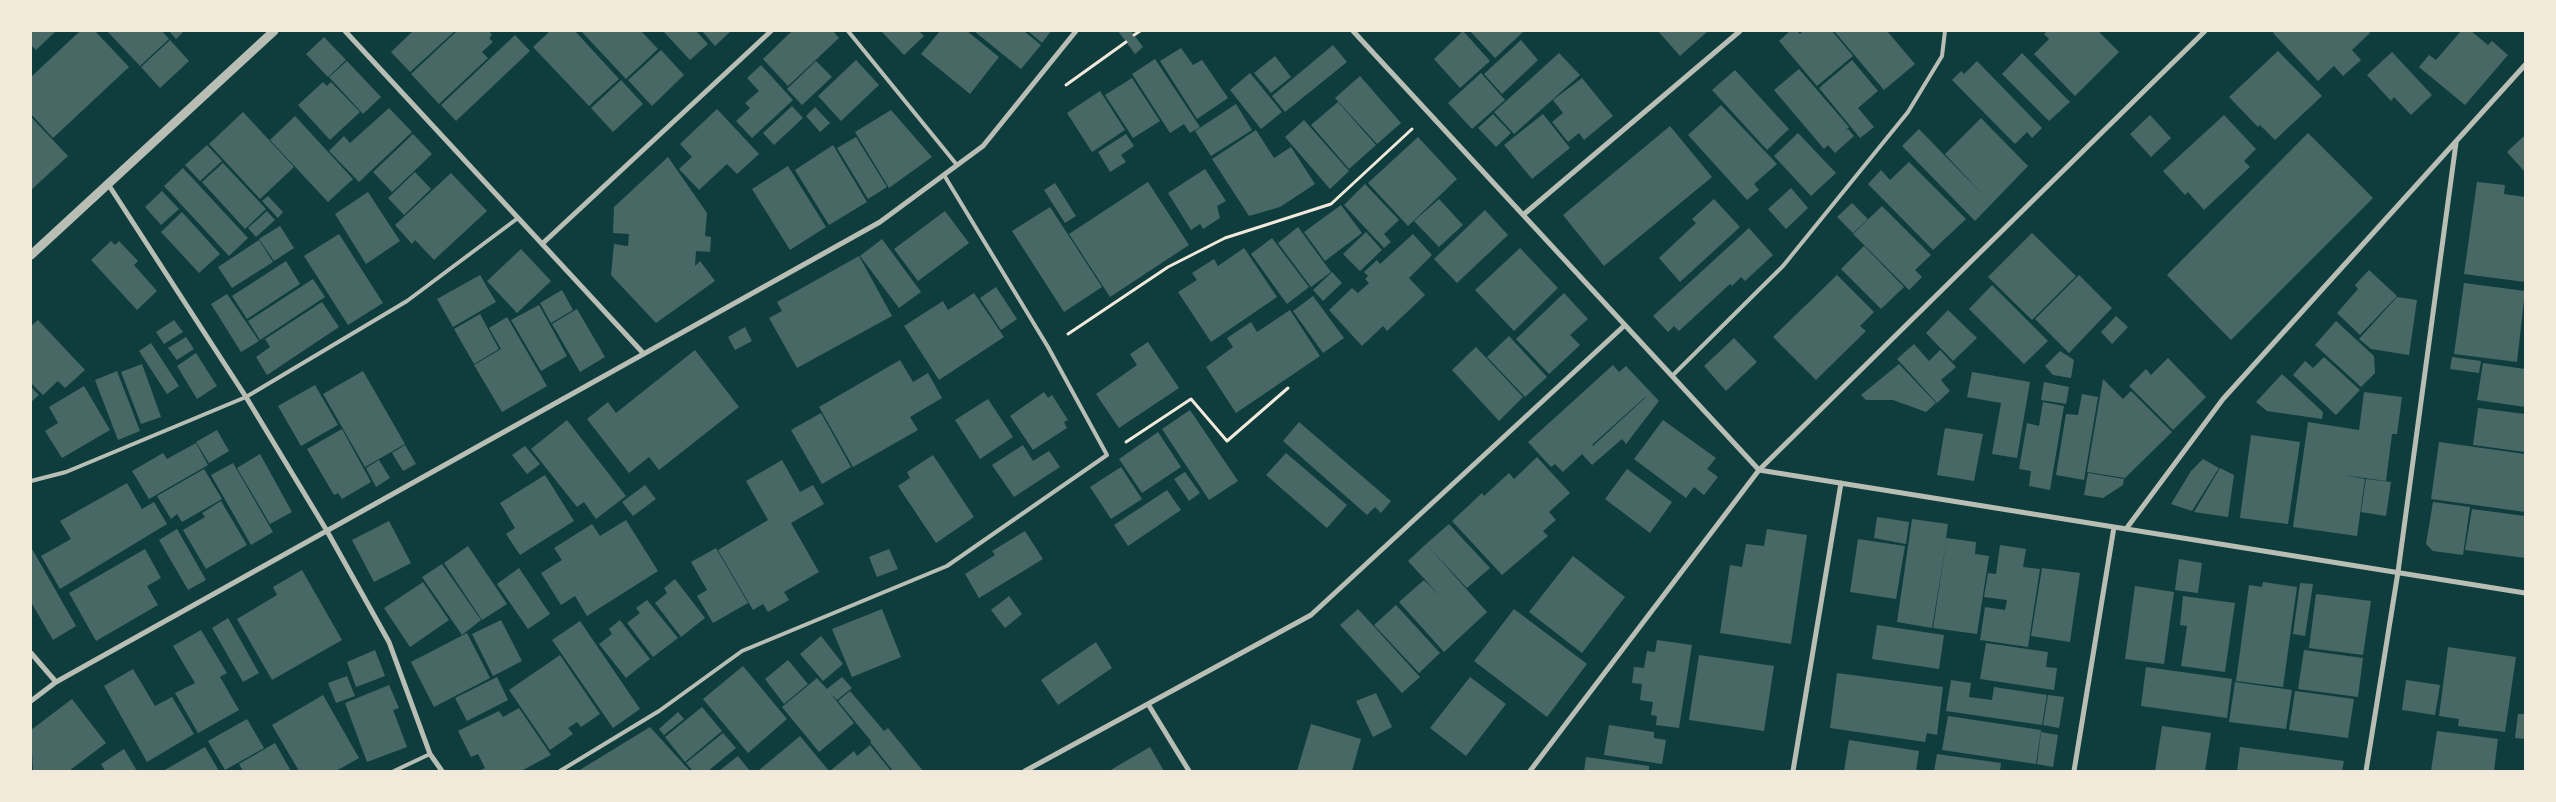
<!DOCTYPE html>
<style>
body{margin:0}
#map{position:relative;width:2556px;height:802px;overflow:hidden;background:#0f3d3e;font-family:Commissioner,sans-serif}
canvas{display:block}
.frame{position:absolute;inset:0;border:32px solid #f1e9da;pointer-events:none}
</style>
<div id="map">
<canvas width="2556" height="802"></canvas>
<div class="frame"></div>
</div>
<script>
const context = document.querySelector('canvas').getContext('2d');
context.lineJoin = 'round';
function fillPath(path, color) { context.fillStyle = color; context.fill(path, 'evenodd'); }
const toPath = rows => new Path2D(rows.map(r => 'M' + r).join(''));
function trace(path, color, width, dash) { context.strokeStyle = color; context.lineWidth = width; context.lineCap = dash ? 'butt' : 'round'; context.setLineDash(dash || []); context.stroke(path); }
const building = toPath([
 [31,31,56,31,36,50,31,45],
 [80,31,95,31,129,67,53,138,31,114,31,77],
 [107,31,162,31,169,39,140,66],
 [169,31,184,31,176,39],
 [413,31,455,31,410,72,391,52],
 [457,31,489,31,492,35,489,38,493,42,482,52,488,58,439,104,411,74],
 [550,31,575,31,619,79,589,106,533,47],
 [581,31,641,31,658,49,626,79],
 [663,31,696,31,708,44,690,60],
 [702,31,731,31,715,46],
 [792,31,833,31,839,38,788,86,763,59],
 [881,31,919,31,924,36,904,55],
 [940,31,967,31,999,57,970,94,921,54],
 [974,31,1024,31,1041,45,1021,69],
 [1028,31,1051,31,1042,43],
 [1118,31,1131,31,1143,47,1135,54],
 [1463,31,1490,61,1460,88,1434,59],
 [1470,31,1524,31,1495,58],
 [1658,31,1708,31,1680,56],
 [1790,31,1797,31,1800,34,1803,31,1832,31,1853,56,1817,86,1779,41],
 [1834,31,1887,31,1915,64,1884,90],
 [2047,31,2098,31,2119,52,2075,96,2034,54,2049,39,2044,34],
 [2275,31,2368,31,2370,33,2352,50,2361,60,2343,76,2334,66,2318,81,2273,33],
 [2461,31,2471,31,2488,45,2492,41,2508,55,2465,105,2419,67,2429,55,2436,60],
 [515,35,530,51,456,121,441,105],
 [324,37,346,60,328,77,306,54],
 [170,40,189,61,160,88,141,67],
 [1521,40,1538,60,1502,94,1484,74],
 [1333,45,1347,62,1285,112,1272,96],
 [1181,48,1193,65,1202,60,1228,98,1197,119,1160,61],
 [661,50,684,75,652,106,628,80],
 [2278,51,2322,96,2275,140,2260,125,2258,127,2229,97],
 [2392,52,2432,95,2411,115,2394,97,2391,101,2367,75],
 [1559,53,1580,75,1514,134,1494,112],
 [2022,53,2070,102,2049,121,2002,74],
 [1275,56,1291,77,1271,93,1254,73],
 [1155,59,1200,127,1190,133,1184,124,1170,133,1132,74],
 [856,60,879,85,841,121,818,96],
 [1852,60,1878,91,1858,108,1874,127,1860,138,1819,88],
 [347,61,381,97,363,114,329,77],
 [816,61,832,77,802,105,787,89],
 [1977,61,2042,128,2032,138,2027,132,2015,144,1952,80,1961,71,1964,74],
 [761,65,793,100,752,138,736,121,750,108,745,103,759,91,747,78],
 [1799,69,1849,127,1844,132,1848,129,1854,136,1835,153,1828,145,1824,149,1774,90],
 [1735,70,1789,129,1767,150,1712,90],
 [1250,73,1282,112,1261,129,1230,90],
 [1481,73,1505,100,1472,129,1448,103],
 [1360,76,1401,123,1377,144,1335,98],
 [1132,78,1160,121,1133,138,1105,95],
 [1582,78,1613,116,1584,140,1579,133,1568,142,1552,122,1563,113,1553,100],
 [621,80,643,104,613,132,591,108],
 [323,82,327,86,331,82,360,112,330,140,298,105],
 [1100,91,1125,130,1092,152,1067,113],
 [1338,102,1376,145,1349,169,1311,125],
 [1236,104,1252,130,1211,156,1195,131],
 [1721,105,1777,164,1754,184,1759,190,1747,200,1688,135],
 [792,106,803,118,774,145,763,133],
 [815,107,830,123,820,132,806,116],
 [389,108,412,132,359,182,329,151,344,136,350,143],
 [717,109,759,154,737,174,727,164,699,190,679,169,692,157,680,144],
 [891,110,932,157,889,188,855,132],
 [243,112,294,167,260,199,209,144],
 [1493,114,1511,133,1496,147,1478,128],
 [1543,114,1570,148,1532,179,1504,145],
 [2150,115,2171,138,2151,157,2130,134],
 [2224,115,2256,149,2244,161,2250,167,2204,210,2188,192,2185,195,2163,171],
 [295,116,353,179,328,202,270,140],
 [31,117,68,156,31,190],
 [1981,118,2028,166,1975,221,1902,146,1919,129,1985,197,1945,154],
 [1304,120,1349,171,1330,189,1285,137],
 [1670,126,1712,177,1604,266,1563,215],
 [1256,130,1274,158,1291,147,1315,184,1280,207,1249,216,1212,159],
 [1798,133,1836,173,1811,196,1774,156],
 [2308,133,2373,198,2231,340,2167,275],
 [413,134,432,154,392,192,373,172],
 [1126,134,1134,146,1121,155,1126,162,1110,172,1098,152],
 [2525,135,2525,172,2507,152],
 [856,137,887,187,868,199,837,148],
 [1418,137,1457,179,1408,226,1368,183],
 [207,145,222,161,200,181,185,165],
 [833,145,867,202,829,225,795,170],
 [668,157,707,213,705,236,711,237,710,252,696,251,695,266,700,261,715,281,656,323,611,275,614,244,628,246,629,234,613,233,614,207],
 [1909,162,1966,219,1933,250,1868,184,1881,170,1890,180],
 [223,163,266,209,245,229,202,182],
 [788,166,826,227,790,250,752,189],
 [183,168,248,238,229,256,164,186],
 [1205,169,1226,201,1217,206,1220,218,1203,229,1200,224,1191,230,1168,193],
 [415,172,431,189,404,215,388,198],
 [451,173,487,211,434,260,415,240,412,244,395,225],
 [1148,182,1189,245,1110,297,1069,234],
 [2477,182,2505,185,2504,194,2525,197,2525,282,2464,274],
 [1055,183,1076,216,1065,223,1044,190],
 [1365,184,1399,220,1384,234,1391,242,1384,248,1344,205],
 [1791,188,1808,208,1786,229,1768,209],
 [162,191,179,209,161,225,145,207],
 [368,192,400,241,366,264,335,214],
 [268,196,283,212,278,218,262,201],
 [1439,199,1463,225,1439,247,1414,221],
 [1714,199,1740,227,1680,282,1659,258,1696,223,1692,219],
 [1852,203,1868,219,1853,233,1837,217],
 [1341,205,1362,233,1325,261,1304,232],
 [1882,206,1931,255,1915,270,1922,277,1909,290,1853,234],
 [1050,207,1102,287,1064,312,1012,231],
 [1485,210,1508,235,1457,283,1434,259],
 [267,211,275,220,256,237,248,228],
 [945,211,969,243,918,281,894,249],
 [182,212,220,254,199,273,161,232],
 [280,226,294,248,274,261,259,239],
 [1298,227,1331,272,1311,287,1278,243],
 [1749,228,1773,255,1745,281,1741,277,1732,286,1730,284,1679,331,1674,326,1668,332,1653,316],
 [1366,232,1382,250,1360,271,1343,254],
 [2032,233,2076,276,2032,320,1988,277],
 [339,234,383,303,348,325,304,256],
 [1413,234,1432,255,1409,278,1425,295,1387,331,1383,326,1362,346,1329,310,1352,288,1358,293,1369,283,1365,279,1368,276,1364,272,1377,260,1380,264],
 [1272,238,1309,287,1287,304,1251,254],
 [882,239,921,292,899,308,860,256],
 [259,240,273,262,232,288,218,267],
 [111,241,115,245,119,241,138,261,134,265,157,291,137,310,91,260],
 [1864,246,1904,287,1881,309,1841,269],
 [1244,248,1277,297,1211,342,1178,292,1197,280,1192,273,1214,259,1218,266],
 [1520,248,1558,288,1514,331,1475,290],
 [521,249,551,281,517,313,487,281],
 [859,256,892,316,797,368,769,318,782,311,777,302],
 [286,261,300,284,247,319,232,296],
 [2369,270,2397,296,2360,335,2337,313,2358,289,2355,285],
 [1332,272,1342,283,1323,301,1313,290],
 [480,275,496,302,453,327,437,299],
 [1837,275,1874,312,1860,326,1866,331,1816,380,1773,337],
 [2079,275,2112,308,2069,353,2035,319],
 [313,279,325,297,260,340,248,321],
 [2464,283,2525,291,2517,362,2454,354],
 [1992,285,2048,341,2024,364,1969,309],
 [996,287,1017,319,1001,330,980,298],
 [562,290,573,310,551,323,540,303],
 [974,293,1004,337,939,380,904,326,943,301,948,310],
 [1564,293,1588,319,1570,335,1580,345,1549,374,1516,339],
 [227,294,259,341,241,352,211,304],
 [1313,296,1344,338,1323,353,1293,311],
 [2397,297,2417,300,2409,355,2371,349,2359,339],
 [322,302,339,327,267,375,256,357,270,347,265,339],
 [539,305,567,356,541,371,511,320],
 [577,309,605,357,580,372,552,324],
 [1290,310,1320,356,1236,413,1206,367,1233,347,1227,338,1251,322,1257,332],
 [1948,310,1977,338,1953,361,1926,333],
 [480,314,499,349,474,364,454,329],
 [2116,316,2128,327,2112,344,2101,332],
 [507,317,547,386,502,412,474,365,501,349,489,328],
 [38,320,85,370,65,388,58,381,43,395,31,383,31,326],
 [174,320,183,332,164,344,156,332],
 [2336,321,2374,356,2375,373,2361,387,2315,345],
 [745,327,752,341,735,350,728,337],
 [1509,336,1547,377,1525,397,1487,357],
 [186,337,194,349,177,360,168,348],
 [1734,338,1757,362,1726,391,1704,366],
 [1148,342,1179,388,1119,428,1096,394,1137,365,1130,354],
 [151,343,179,386,167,394,139,351],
 [1914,344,1929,361,1940,350,1956,367,1941,380,1950,391,1937,403,1897,359],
 [1476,347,1523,397,1499,421,1452,370],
 [695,350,739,407,659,470,649,457,629,473,587,419,608,402,616,413],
 [2060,351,2074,360,2071,378,2053,375,2045,366],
 [196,353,217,386,197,399,177,366],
 [2324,357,2360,390,2336,415,2293,375,2305,361,2313,368],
 [2452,357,2481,361,2479,373,2450,369],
 [2168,358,2206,397,2173,430,2129,386,2146,369,2151,375],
 [900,360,913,382,928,373,942,398,910,417,918,430,853,467,819,407],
 [2483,363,2525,369,2525,407,2477,400],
 [142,364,161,417,141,424,121,372],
 [1899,364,1936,403,1926,412,1893,400,1866,400,1861,395],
 [1613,365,1619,372,1626,366,1659,401,1626,444,1622,439,1592,465,1582,454,1563,472,1555,464,1551,467,1528,442],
 [1645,397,1646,397,1593,446,1592,445],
 [117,371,140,431,118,440,95,380],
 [363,371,405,444,365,467,323,394],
 [1972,372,2030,382,2017,458,1992,454,2001,403,1967,397],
 [2282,374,2323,412,2322,419,2267,411,2256,402],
 [2103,379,2123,399,2131,391,2172,432,2125,478,2087,472],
 [2044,382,2069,387,2066,404,2041,400],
 [315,385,338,425,301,446,278,406],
 [84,386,110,430,62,458,45,431,58,423,49,407],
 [31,387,39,395,31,402],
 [1044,392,1048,398,1052,395,1068,420,1064,422,1067,428,1033,450,1010,416],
 [2364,392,2402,397,2397,434,2392,434,2386,481,2343,475,2365,479,2357,536,2293,527,2308,422,2359,430],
 [2082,394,2098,397,2084,480,2056,475,2066,414,2078,415],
 [988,399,1013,437,980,459,955,420],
 [2043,402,2064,406,2050,490,2029,486,2031,471,2019,469,2027,423,2039,426],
 [2478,408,2525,414,2525,452,2473,445],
 [1190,410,1238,481,1209,500,1162,429],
 [821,413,851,467,822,484,791,430],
 [567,420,626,496,596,519,584,502,577,507,531,449],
 [1663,420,1716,458,1707,469,1718,477,1704,495,1694,487,1686,498,1634,459],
 [1299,422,1391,501,1381,513,1375,507,1367,515,1283,441],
 [1945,428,1983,434,1974,481,1937,475],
 [342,429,371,482,342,499,338,493,334,495,307,449],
 [217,430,229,451,209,463,196,442],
 [1158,432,1181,467,1142,493,1119,459],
 [2251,435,2300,442,2288,524,2240,518],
 [2439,442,2525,454,2525,512,2431,499],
 [196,443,208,465,149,499,132,471,163,453,167,459],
 [405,445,416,464,403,471,392,453],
 [1023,445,1033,461,1049,451,1060,467,1014,497,992,465],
 [525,446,540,464,527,474,512,455],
 [1286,453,1347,505,1327,528,1266,475],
 [260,454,292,512,270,524,237,468],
 [933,455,974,517,936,543,898,486,910,478,907,472],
 [1537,457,1570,493,1549,512,1556,520,1543,531,1548,536,1502,575,1452,521,1482,493,1484,496,1509,473,1514,479],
 [2203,459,2219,468,2192,511,2171,504,2191,471],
 [379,460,390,478,376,487,366,468],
 [782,460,800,492,813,485,824,504,791,523,819,572,784,592,789,600,768,612,763,604,753,610,718,550,768,520,746,481],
 [233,463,273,532,251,545,211,475],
 [1121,467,1142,499,1111,519,1090,487],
 [2220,468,2234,475,2228,517,2194,512],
 [204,469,222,499,182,522,177,514,171,519,157,496],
 [1627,469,1672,502,1650,533,1605,499],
 [1185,472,1200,493,1189,501,1174,479],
 [2088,473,2124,479,2123,485,2103,498,2084,495],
 [545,475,574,521,520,555,506,534,515,528,500,503],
 [2366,479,2391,482,2386,516,2361,512],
 [127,483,142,509,154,502,167,524,60,589,41,556,71,539,60,521],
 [645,485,656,499,633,516,622,502],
 [1167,490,1181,510,1128,546,1114,525],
 [221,501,247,545,206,569,183,530,205,517,202,513],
 [2433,502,2470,507,2463,555,2433,551,2426,544],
 [2472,509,2525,516,2525,558,2465,550],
 [1877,517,1909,522,1906,544,1874,538],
 [1912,519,1948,524,1946,538,1976,542,1975,554,1989,556,1977,634,1933,628,1946,543,1932,628,1897,622],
 [626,520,658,571,587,616,575,596,561,605,541,573,562,560,554,548,592,524,600,536],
 [389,521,411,563,374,582,352,540],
 [1449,524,1490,568,1467,588,1426,544],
 [177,529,206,580,188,590,159,540],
 [1767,529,1807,535,1791,644,1720,633,1730,565,1742,567,1746,544,1764,546],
 [1025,531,1043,559,979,598,965,574,995,555,992,551],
 [1858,539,1905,546,1896,599,1850,592],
 [1426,544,1487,612,1444,652,1399,602,1424,580,1440,596,1408,561],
 [2000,545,2026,549,2023,567,2040,569,2028,647,1980,640,1985,607,2005,610,2007,600,1984,597,1988,573,1996,574],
 [468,546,507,604,482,620,444,563],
 [31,547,76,626,53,640,31,602],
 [716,548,748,603,713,623,697,596,707,590,691,562],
 [145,549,161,578,147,586,158,605,96,641,69,593],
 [889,549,898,569,877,577,869,557],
 [1573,556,1625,597,1582,653,1529,612],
 [2179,559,2202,563,2198,593,2175,590],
 [442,564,481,620,462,635,422,577],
 [519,568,550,614,528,629,497,584],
 [2042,568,2080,573,2070,642,2031,636],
 [302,570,342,640,272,680,237,619,277,595,273,587],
 [675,579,705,618,681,637,655,603,667,593,664,588],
 [423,582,449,620,410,647,384,608],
 [2263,582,2297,587,2283,687,2236,681,2249,585,2262,587],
 [2300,583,2313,584,2305,636,2293,634],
 [2135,586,2174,592,2164,664,2125,659],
 [2316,594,2371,601,2363,655,2309,648],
 [1009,596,1022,614,1005,628,991,610],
 [2183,596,2235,603,2225,672,2181,666,2187,626,2180,625],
 [647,600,678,638,653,657,627,623,640,613,636,608],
 [1396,605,1440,653,1419,673,1374,625],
 [882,609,901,657,852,677,832,629],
 [1358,609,1420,677,1402,693,1340,625],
 [1514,609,1587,664,1547,717,1474,661],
 [228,618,259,673,243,682,212,628],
 [501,620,522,661,493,676,472,634],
 [620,620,650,659,626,678,599,644,612,634,609,629],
 [580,621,640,709,613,728,552,640],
 [1877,625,1944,635,1939,669,1872,659],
 [201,630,227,673,220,677,239,710,198,733,175,693,195,683,173,646],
 [467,633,490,678,434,707,411,662],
 [821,636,843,664,823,681,800,654],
 [1657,640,1692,645,1679,728,1656,725,1657,716,1651,715,1653,702,1640,700,1642,684,1632,683,1634,667,1644,668,1647,651,1655,652],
 [1096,642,1112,668,1058,705,1041,680],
 [1986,643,2048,652,2046,667,2057,668,2054,690,1980,679],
 [2448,647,2516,657,2505,732,2458,726,2459,719,2439,716],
 [375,650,385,676,356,687,347,662],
 [2304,650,2363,658,2358,697,2298,689],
 [560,655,600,714,581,727,577,722,568,728,573,734,550,750,509,690],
 [1699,655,1774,666,1764,731,1689,720],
 [788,660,808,684,784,704,765,679],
 [743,666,787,719,748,753,703,699],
 [2146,667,2232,679,2227,718,2141,706],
 [133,669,155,706,172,697,194,734,147,762,104,686],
 [1837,673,1943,687,1937,735,1927,733,1925,742,1830,728],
 [347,676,355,696,336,703,328,683],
 [497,677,508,700,467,721,455,698],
 [842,677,852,688,837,700,830,693,854,723,819,752,782,707,817,678,827,689],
 [1470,677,1506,704,1466,756,1430,728],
 [1951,680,1971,683,1969,697,1992,700,1994,687,2047,695,2042,725,1946,711],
 [2406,680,2440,685,2435,715,2402,710],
 [2235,682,2292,690,2286,729,2229,722],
 [389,685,399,708,393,710,407,747,367,762,345,703],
 [850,691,884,731,888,728,923,771,893,771,870,742,876,737,871,741,838,701],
 [2295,691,2354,699,2348,738,2289,730],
 [1376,693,1392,727,1373,737,1356,701],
 [323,695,359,758,336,771,299,771,272,725],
 [2048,695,2064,697,2059,728,2043,725],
 [72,699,106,743,69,771,33,771,31,730],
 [702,707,722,731,685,762,665,737],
 [519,708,551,755,521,771,479,771,485,768,478,754,471,757,458,731,499,711,503,717],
 [678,712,684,719,664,735,659,729],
 [2518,714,2525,714,2525,739,2515,738],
 [1948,716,2041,730,2036,764,1942,750],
 [247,719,264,748,225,770,208,741],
 [1311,724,1361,739,1352,771,1297,771],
 [1609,725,1654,732,1654,738,1666,740,1662,764,1604,755],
 [2162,726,2211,733,2205,771,2155,771],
 [650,727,690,771,578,771],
 [2437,731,2498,739,2494,771,2431,771],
 [2041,732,2058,735,2053,767,2037,764],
 [723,733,736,748,708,771,693,771,686,763],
 [800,736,829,771,758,771],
 [1849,740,1919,751,1916,771,1844,771],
 [275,743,291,771,243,771,239,764],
 [870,745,891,771,830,771,854,751,857,756],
 [205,747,219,771,163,771],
 [1150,747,1164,771,1109,771],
 [2240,747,2344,761,2342,771,2237,771],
 [124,749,137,771,105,771,101,764],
 [1937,754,2001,763,2000,771,1934,771],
 [738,756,750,771,719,771],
 [1586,757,1649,766,1649,771,1584,771]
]);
const path = toPath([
 [1134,35,1140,31],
 [1066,85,1126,42],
 [1068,334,1168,267,1225,238,1331,204,1412,129],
 [1126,442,1191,399,1227,441,1288,388]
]);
const service = toPath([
 [848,31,957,165],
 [1672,376,1783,266,1908,112,1942,56,1945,31],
 [31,481,66,472,246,397,407,301,518,218],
 [394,771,430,754],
 [560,771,659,711,742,651,947,566,1107,455,1048,347,944,175]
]);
const minor = toPath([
 [345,31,644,354],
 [1353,31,1759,470,2525,593],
 [108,184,246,397,327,531,389,642,430,754,442,771],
 [1523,215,1740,31],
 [542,244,771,31],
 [2126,529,2223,399,2525,65],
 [31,653,56,682],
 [31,701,56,682,880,222,983,146,1076,31],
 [1148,704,1189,771],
 [1025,771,1311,615,1625,325],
 [1530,771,1759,470,2205,31],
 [1793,771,1841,483],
 [2074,771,2114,527],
 [2366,771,2398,572,2456,143]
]);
const tertiary = toPath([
 [31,255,274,31]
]);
fillPath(building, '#486865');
trace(path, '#f1e9da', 3);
trace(service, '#b8beb3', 4);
trace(minor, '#b8beb3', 5);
trace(tertiary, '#b8beb3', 9);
</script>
